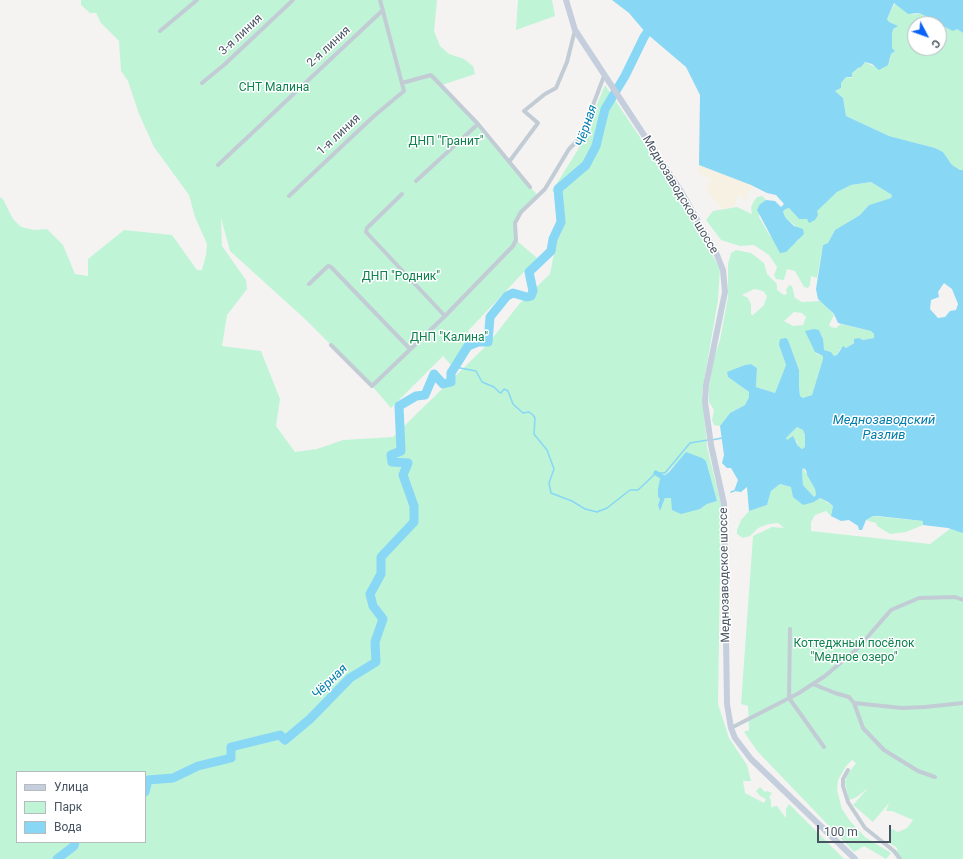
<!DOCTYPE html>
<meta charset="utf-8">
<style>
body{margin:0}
#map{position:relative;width:963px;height:859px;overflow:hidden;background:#f5f3f2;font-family:Roboto,sans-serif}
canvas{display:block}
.legend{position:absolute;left:16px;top:771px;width:130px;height:72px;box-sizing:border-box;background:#fff;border:1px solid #b6bbc0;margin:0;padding:5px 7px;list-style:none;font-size:12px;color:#485462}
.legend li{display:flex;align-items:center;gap:8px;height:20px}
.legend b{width:20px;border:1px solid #b6bbc0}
.north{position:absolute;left:907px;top:16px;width:40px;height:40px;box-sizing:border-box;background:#fff;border:1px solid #b6bbc0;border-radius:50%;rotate:131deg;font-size:11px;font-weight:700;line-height:16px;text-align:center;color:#485462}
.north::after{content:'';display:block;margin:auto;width:14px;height:18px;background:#0a62f7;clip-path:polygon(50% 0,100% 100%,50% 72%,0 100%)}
.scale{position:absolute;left:817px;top:825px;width:74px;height:18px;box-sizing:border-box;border:2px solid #485462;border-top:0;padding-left:5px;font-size:12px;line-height:14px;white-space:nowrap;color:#485462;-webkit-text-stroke:3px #fff;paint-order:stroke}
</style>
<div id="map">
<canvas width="963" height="859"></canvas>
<ul class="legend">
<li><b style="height:5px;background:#c4cedc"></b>Улица</li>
<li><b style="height:11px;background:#bff4d7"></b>Парк</li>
<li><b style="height:11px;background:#88d7f5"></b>Вода</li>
</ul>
<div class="north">С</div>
<div class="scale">100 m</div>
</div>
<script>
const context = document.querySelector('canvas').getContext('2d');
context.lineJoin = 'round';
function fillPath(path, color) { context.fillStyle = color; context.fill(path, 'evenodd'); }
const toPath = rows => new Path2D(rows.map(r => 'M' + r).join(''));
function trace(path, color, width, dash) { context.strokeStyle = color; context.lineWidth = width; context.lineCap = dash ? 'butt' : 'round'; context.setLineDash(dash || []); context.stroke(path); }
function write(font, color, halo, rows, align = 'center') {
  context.font = font + ' Roboto,sans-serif'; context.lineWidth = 3; context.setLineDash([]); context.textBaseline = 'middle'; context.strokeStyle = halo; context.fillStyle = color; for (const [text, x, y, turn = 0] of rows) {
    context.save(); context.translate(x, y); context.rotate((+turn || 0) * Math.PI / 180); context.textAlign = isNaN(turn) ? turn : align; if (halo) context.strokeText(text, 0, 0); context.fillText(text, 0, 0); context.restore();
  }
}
const green = toPath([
 [81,0,437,0,434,31,440,46,449,54,464,59,473,66,475,74,442,85,478,125,538,196,521,212,515,223,516,240,537,258,468,331,473,336,451,365,443,356,391,408,372,386,305,319,230,251,221,218,222,246,246,280,247,289,227,315,222,346,261,351,280,399,276,426,295,452,317,449,343,440,393,437,488,344,520,303,550,274,556,243,564,222,563,197,552,191,579,148,605,85,684,203,720,269,718,300,702,392,707,447,721,504,718,704,729,738,747,765,751,781,743,781,745,793,764,803,766,799,760,796,756,791,760,787,765,792,767,791,772,793,769,797,771,800,771,807,777,806,786,818,786,809,789,804,844,859,0,859,0,197,3,199,13,219,21,227,34,230,47,229,63,245,75,274,88,276,88,259,124,230,172,235,197,270,202,270,206,255,207,244,195,217,189,195,154,147,139,114,128,81,121,71,119,41,101,23,96,13,90,13,81,5],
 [686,453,706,461,717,501,707,504,700,509,671,498,665,498,660,510,658,505,660,499,658,497,658,489,665,475],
 [17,772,145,772,145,842,17,842],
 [518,0,552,0,555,16,516,30],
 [895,3,914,15,919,13,940,23,945,27,957,29,963,33,963,170,960,170,952,165,943,152,935,148,889,136,846,116,843,98,835,91,841,88,841,83,846,77,852,78,852,73,858,68,861,67,865,62,875,67,885,66,890,60,891,54,894,52,892,48,892,34,893,29,897,26,889,22,887,19],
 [915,24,939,24,939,48,915,48],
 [871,182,892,195,891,198,869,205,860,215,835,230,828,243,823,245,817,278,811,276,810,285,808,288,804,287,795,271,787,269,784,280,776,279,774,275,777,267,769,255,754,245,740,246,721,240,706,220,713,211,737,207,752,214,751,207,754,201,757,197,762,196,766,200,760,204,759,217,770,236,795,243,799,240,800,230,785,217,783,211,786,209,789,208,799,219,807,219,837,192,851,185],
 [736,250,751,253,764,263,767,274,777,284,777,290,784,295,787,294,786,290,789,285,792,286,795,298,802,302,821,301,834,315,829,325,831,327,836,328,841,324,871,331,874,334,874,338,863,340,859,338,848,347,840,349,837,355,834,356,831,352,824,350,822,345,823,339,819,330,812,344,817,354,823,356,823,359,812,395,803,398,800,396,799,387,799,370,788,340,779,345,786,365,775,393,756,387,757,368,751,364,745,365,727,373,728,377,749,392,749,397,745,405,730,413,720,426,714,425,712,420,714,410,709,402,709,387,713,361,720,340,728,297,728,264,731,253],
 [754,289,763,291,767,296,764,305,753,315,751,314,751,304,748,298,742,295],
 [794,312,802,313,806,317,803,325,793,326,784,321],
 [797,427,803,430,805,435,805,447,802,449,798,446,797,441,786,440,786,438],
 [803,468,815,489,816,495,814,497,803,485,802,471],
 [780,484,791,487,814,502,820,498,833,506,831,516,826,511,815,515,811,522,811,531,930,544,963,519,963,859,897,859,897,848,890,843,889,832,892,829,898,832,907,828,913,820,892,811,886,811,889,803,873,822,853,805,868,788,857,797,849,800,845,782,847,775,856,763,852,760,846,766,838,780,837,790,842,809,850,821,865,837,891,853,886,859,864,846,854,852,758,752,744,732,749,730,748,706,741,704,753,536,772,527,784,528,778,523,769,524,758,528,750,536,743,538,737,534,737,530,741,520,749,511,767,505,771,491],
 [873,516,923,521,923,525,906,532,890,534,877,526,876,523,866,520]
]);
const sand = toPath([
 [699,165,751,185,754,188,748,192,746,202,741,196,737,196,735,206,722,209,713,199,705,187,710,183,711,179,698,173]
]);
const water = toPath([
 [612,0,963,0,963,33,957,29,953,31,945,27,940,23,919,13,908,14,894,3,887,19,889,22,898,26,893,29,892,34,892,48,895,51,891,54,888,65,879,70,872,64,865,62,861,67,858,68,852,73,852,77,846,77,841,83,841,88,835,91,843,98,846,116,889,136,935,148,943,152,952,165,960,170,963,170,963,533,948,528,923,525,923,521,878,516,873,516,866,520,862,530,859,530,858,526,849,520,841,521,831,516,833,506,828,502,820,498,814,502,803,505,793,497,791,487,780,484,771,491,767,505,749,511,747,487,741,492,734,491,738,480,731,468,727,468,722,463,724,455,720,426,730,413,745,405,749,397,749,392,728,377,727,372,745,365,751,364,757,368,756,387,775,393,786,365,779,345,780,339,786,338,788,340,799,370,799,387,800,396,803,398,812,395,823,359,823,356,815,352,805,331,814,329,819,330,823,339,824,350,831,352,834,356,837,355,843,346,846,348,854,343,854,339,859,338,863,340,874,338,874,334,871,331,838,323,834,314,818,299,816,289,823,245,828,243,835,230,860,215,869,205,891,198,892,195,871,182,851,185,837,192,817,211,818,215,815,220,809,223,807,219,799,219,789,208,786,209,783,211,785,217,794,226,803,229,804,234,786,252,780,253,757,210,760,204,766,200,775,201,781,207,784,204,776,195,767,193,751,185,699,165,700,95,686,67,646,33,629,13],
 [944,283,952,289,958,304,956,310,950,311,945,317,938,318,930,309,931,300,939,297,938,292],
 [797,427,803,430,805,435,805,447,802,449,798,446,793,436,787,440,786,438],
 [803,468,806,470,807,475,815,489,816,495,814,497,803,485,802,471],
 [686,452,702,458,706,461,717,501,707,504,700,509,681,514,672,510,671,498,665,498,660,511,658,505,660,499,658,497,658,489,660,479,669,472]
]);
const stream = toPath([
 [455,367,476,371,482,382,494,387,499,392,501,393,504,389,508,391,513,404,523,413,529,412,533,415,535,418,534,434,547,450,554,469,549,483,551,493,572,501,585,509,597,512,607,508,630,490,638,490,656,473,665,473,690,443,708,440],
 [712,440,722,438],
 [731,492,734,491]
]);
const canal = toPath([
 [656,473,667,480]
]);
const river = toPath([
 [145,792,148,780,173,778,198,766,231,758,231,747,280,735,285,740,310,719,350,678,376,662,375,642,383,619,373,606,370,594,381,574,381,557,414,522,414,506,403,475,408,463,392,462,391,455,401,451,399,406,416,396,425,395,434,374,443,384,451,382,451,373,468,346,478,342,488,342,490,317,507,296,513,293,527,297,531,296,533,291,529,272,551,251,553,239,561,222,558,189,586,165,596,146,605,109,625,76,644,37,653,24],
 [57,859,74,846,75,842]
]);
const street = toPath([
 [160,31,197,0],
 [202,83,225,64,293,0],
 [402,83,431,75,478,124,530,187],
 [509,162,538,123,524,111,545,94,556,88,567,62,575,30],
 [218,165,383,10],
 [416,181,478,124],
 [402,194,367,228,366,232,445,316],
 [289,196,374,116,404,91,380,0],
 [309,284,328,266,331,267,410,349],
 [331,345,372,386,445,316,513,246,516,240,515,223,521,212,545,189,569,149,581,137,604,76],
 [790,629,789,698,824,747],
 [813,684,835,693,849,697,854,703,902,708,925,707,963,703],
 [854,703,863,728,884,750,918,771,935,777],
 [731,728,799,693,825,676,857,649,891,610,919,598,955,597,963,600],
 [848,770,843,779,843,786,848,802,865,828,894,851,900,859]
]);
const secondary = toPath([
 [566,0,575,30,682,193,717,255,723,270,725,292,706,385,705,402,711,445,724,504,727,704,731,728,735,738,751,759,855,859]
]);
const streetNames = [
 ["3-я линия",241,35,-43],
 ["2-я линия",329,47,-43],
 ["1-я линия",339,135,-43],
 ["Меднозаводское шоссе",680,195,59],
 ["Меднозаводское шоссе",725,575,-91]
];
const parkNames = [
 ["СНТ Малина",274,88],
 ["ДНП \"Гранит\"",446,142],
 ["ДНП \"Родник\"",401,277],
 ["ДНП \"Калина\"",449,338],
 ["Коттеджный посёлок",854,644],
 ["\"Медное озеро\"",854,658]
];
const waterNames = [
 ["Чёрная",587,126,-72],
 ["Меднозаводский",884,421],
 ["Разлив",884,436],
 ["Чёрная",330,682,-44]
];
fillPath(green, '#bff4d7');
fillPath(sand, '#f6f1e3');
fillPath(water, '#88d7f5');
trace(stream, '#88d7f5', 1.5);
trace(canal, '#88d7f5', 5);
trace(river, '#88d7f5', 9);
trace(street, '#c2ccd5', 4);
trace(secondary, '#c4cedc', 6);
write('12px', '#485462', '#fff', streetNames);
write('12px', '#0f824f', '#fff', parkNames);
write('italic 13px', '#027eac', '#fff', waterNames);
</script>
